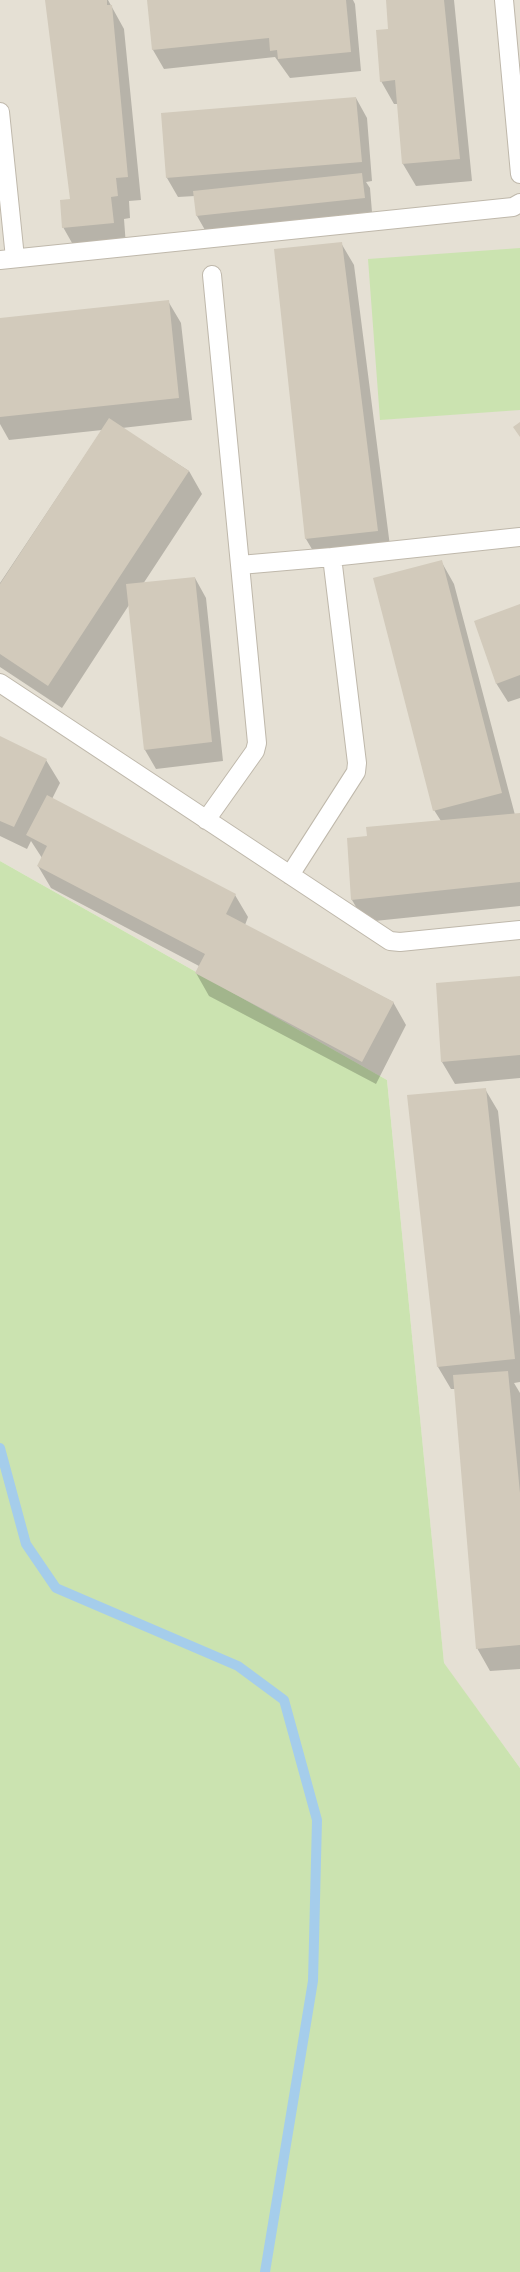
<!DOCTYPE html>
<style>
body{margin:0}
canvas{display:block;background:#f1eee5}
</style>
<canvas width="520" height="2272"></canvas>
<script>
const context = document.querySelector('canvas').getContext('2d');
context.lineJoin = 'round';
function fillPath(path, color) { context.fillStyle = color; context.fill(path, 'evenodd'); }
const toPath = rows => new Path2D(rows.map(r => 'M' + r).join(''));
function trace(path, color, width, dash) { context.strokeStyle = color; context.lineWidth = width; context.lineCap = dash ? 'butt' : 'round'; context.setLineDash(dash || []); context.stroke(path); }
const residential = toPath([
 [0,0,520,0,520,1768,444,1664,387,1080,0,861]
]);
const green = toPath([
 [520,248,520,410,380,420,368,259],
 [0,861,387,1080,444,1663,520,1768,520,2272,0,2272]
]);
const shadow = toPath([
 [46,0,108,0,124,29,141,200,129,201,130,218,124,219,126,246,76,250,63,227,71,200],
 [148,0,353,0,355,4,361,71,290,78,275,57,164,69,153,50],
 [387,0,454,0,472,181,416,186,403,164,398,104,394,104,381,81,389,29],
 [356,98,367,118,372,181,366,182,370,188,372,212,205,230,197,216,195,196,178,197,167,178,162,114],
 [341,243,354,265,391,554,319,561,306,539],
 [168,301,181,323,192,420,122,428,189,471,202,494,143,584,195,578,206,598,223,761,156,769,145,750,129,605,62,708,0,667,0,583,102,430,9,440,0,424,0,319],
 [441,561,454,584,515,815,520,814,520,906,365,922,352,900,368,837,441,821,434,810],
 [520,605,520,698,508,702,496,683],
 [0,737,46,760,60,783,52,799,235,895,248,917,245,925,393,1002,406,1025,376,1084,209,996,196,973,199,966,51,888,38,866,42,858,31,841,27,849,0,836],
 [520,977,520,1078,455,1084,442,1062],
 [485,1089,498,1111,520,1316,520,1382,514,1383,520,1393,520,1669,490,1671,477,1648,456,1389,451,1389,438,1367]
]);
const stream = toPath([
 [0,1448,26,1544,56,1588,238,1666,284,1700,317,1820,313,1981,265,2272]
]);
const building = toPath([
 [45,0,107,0,107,5,112,5,128,177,116,178,118,196,111,197,114,223,62,228,60,200,70,199],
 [147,0,346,0,351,52,278,59,277,50,270,51,269,38,152,50],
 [386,0,444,0,460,159,402,164,395,80,380,82,376,30,388,29],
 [356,97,362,162,166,178,161,113],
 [362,173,365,198,196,216,193,191],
 [342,242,378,531,305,539,274,249],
 [169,300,179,398,0,417,0,318],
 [109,418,189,471,48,686,0,654,0,584],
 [520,422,520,437,513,427],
 [442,560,502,793,433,811,373,578],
 [195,577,212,742,144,750,126,584],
 [520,604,520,675,496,684,474,621],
 [0,736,47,759,14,827,0,821],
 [47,795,236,894,226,914,394,1002,362,1062,195,973,205,954,37,866,47,846,26,835],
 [520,813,520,882,351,900,347,838,367,836,366,827],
 [520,976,520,1055,441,1062,436,983],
 [486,1088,515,1359,437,1367,407,1095],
 [508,1371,520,1493,520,1645,476,1649,453,1375]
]);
const lane = toPath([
 [504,0,520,174],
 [0,112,15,258],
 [0,260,513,207,520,203],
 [212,275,240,565,332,557,520,537],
 [0,683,390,941,400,942,520,930],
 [206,820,255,751,257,743,240,565],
 [290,875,356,772,357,763,332,557]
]);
fillPath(residential, '#e5e0d4');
fillPath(green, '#cbe3b0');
fillPath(shadow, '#0003');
trace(stream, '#a5cdeb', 10);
fillPath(building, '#d2cabb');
trace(lane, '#bfb8ab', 20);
trace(lane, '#fff', 18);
</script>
